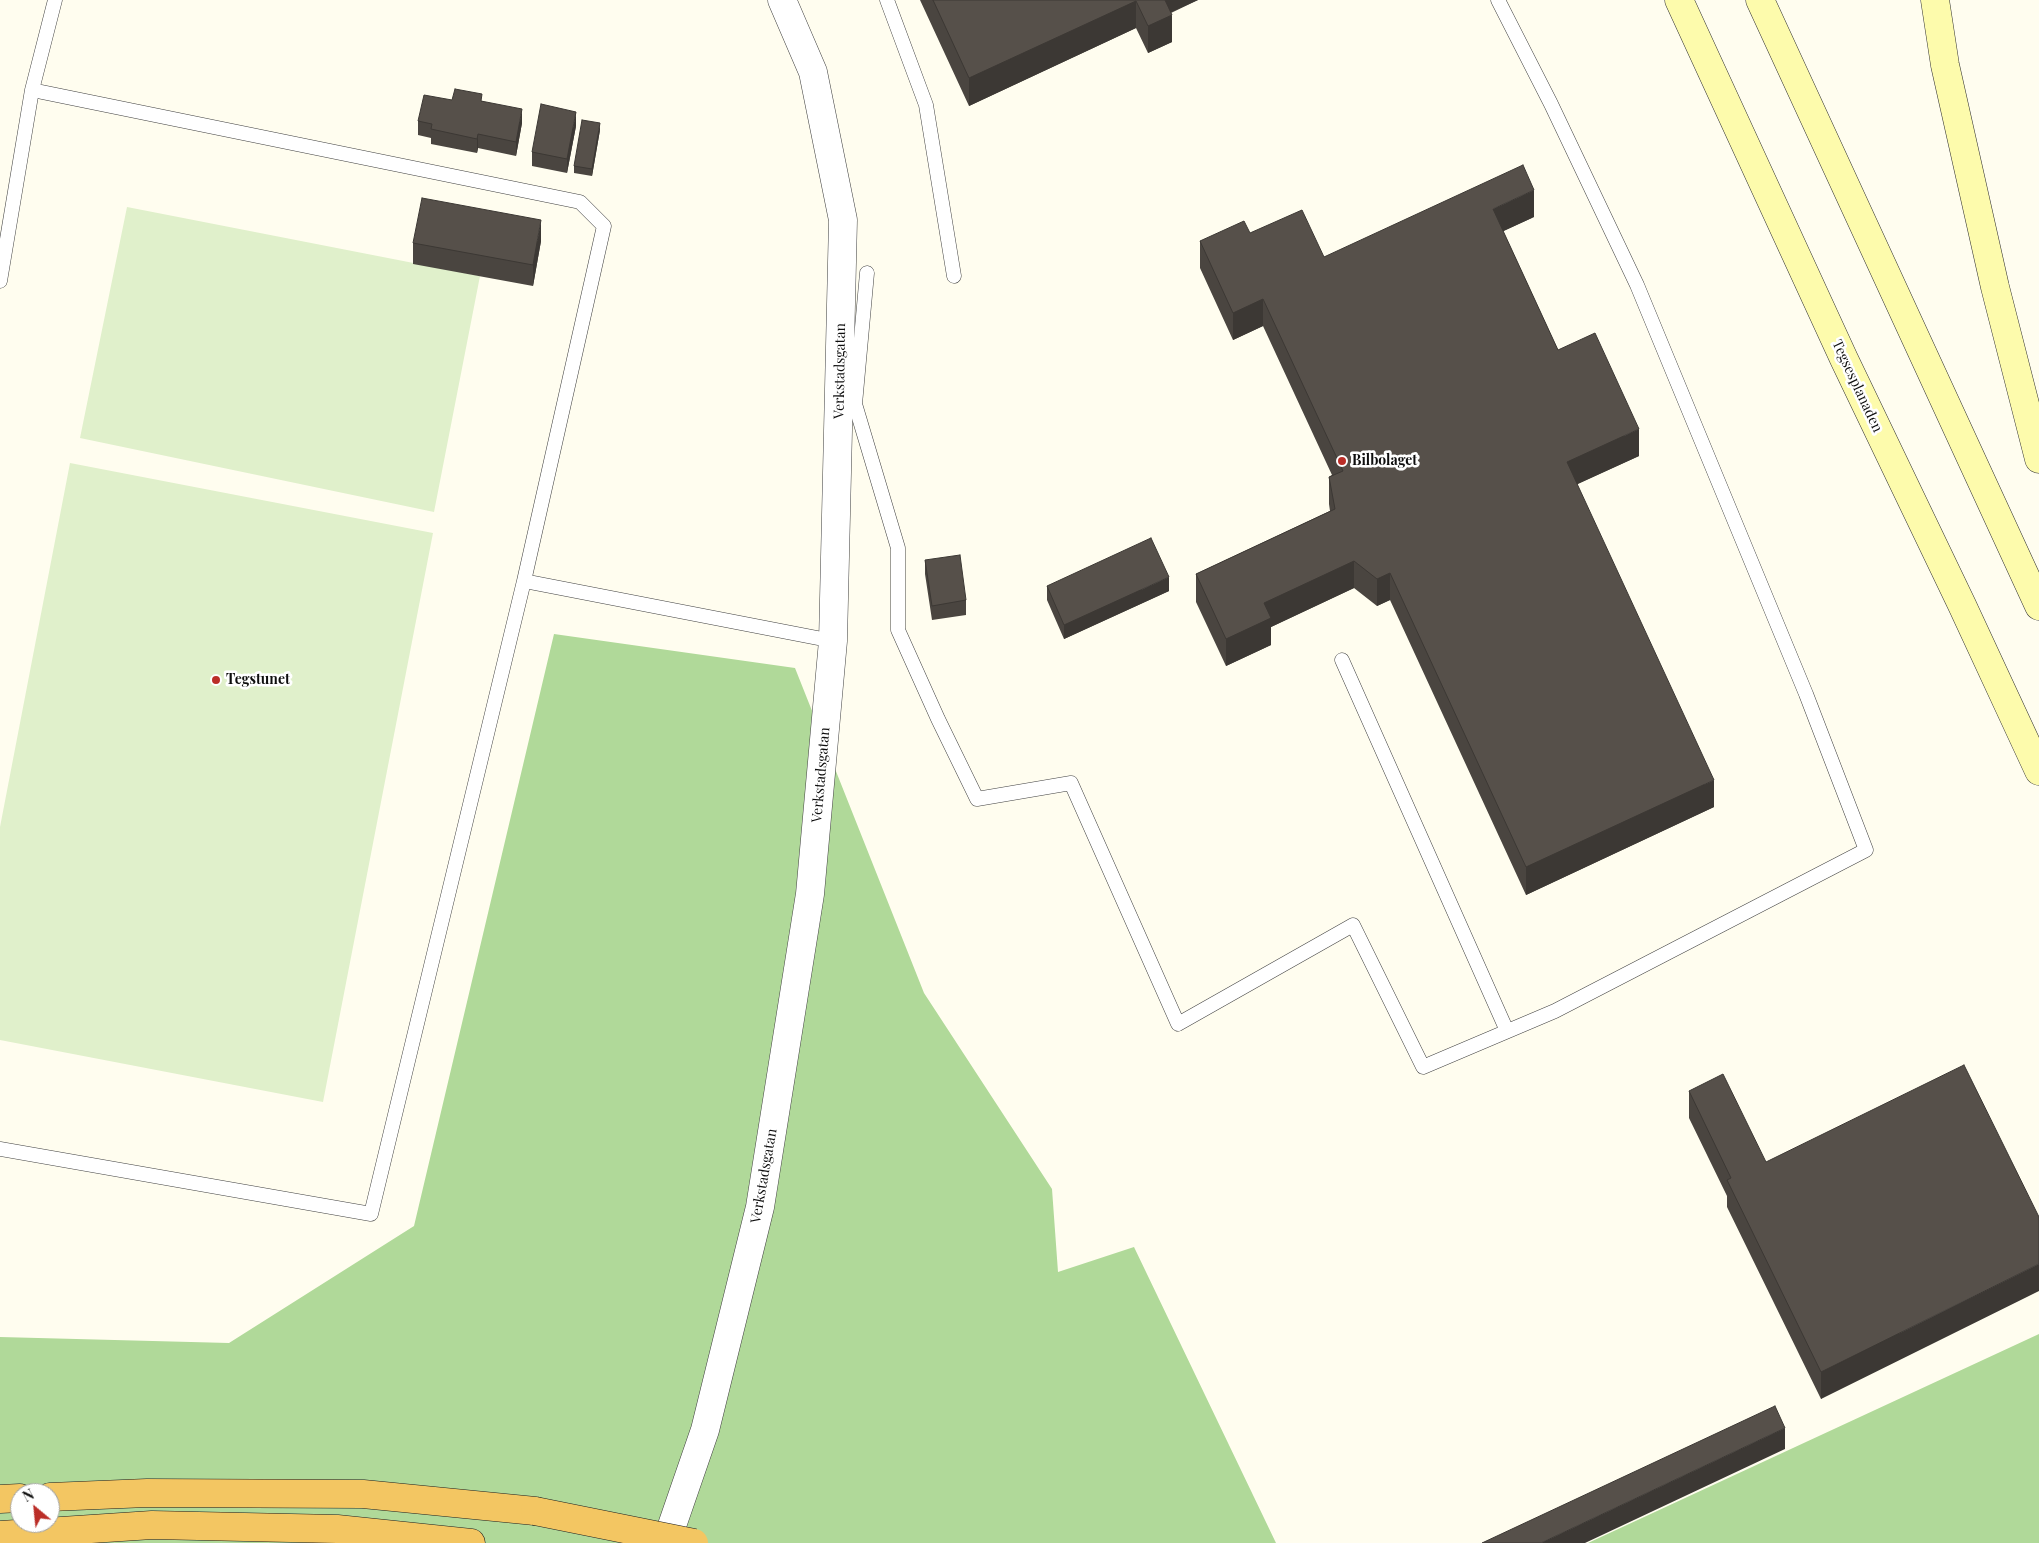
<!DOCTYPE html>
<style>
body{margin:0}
#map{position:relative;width:2039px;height:1543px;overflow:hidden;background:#fffdef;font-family:"Playfair Display",serif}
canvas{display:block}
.north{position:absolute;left:10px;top:1483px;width:50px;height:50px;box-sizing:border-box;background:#fff;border:1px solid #9f9f9f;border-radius:50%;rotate:332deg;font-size:14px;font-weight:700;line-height:20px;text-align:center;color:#0e0e0e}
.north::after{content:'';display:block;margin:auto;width:18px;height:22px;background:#bb2e28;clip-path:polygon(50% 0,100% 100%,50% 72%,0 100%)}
</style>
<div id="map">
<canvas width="2039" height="1543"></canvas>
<div class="north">N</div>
</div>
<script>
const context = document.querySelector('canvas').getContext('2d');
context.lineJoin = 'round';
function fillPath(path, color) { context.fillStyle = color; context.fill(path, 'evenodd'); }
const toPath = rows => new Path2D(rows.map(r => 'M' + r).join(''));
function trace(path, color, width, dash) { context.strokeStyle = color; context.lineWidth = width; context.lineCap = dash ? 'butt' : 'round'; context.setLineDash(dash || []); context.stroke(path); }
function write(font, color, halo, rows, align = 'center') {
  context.font = font + ' "Playfair Display",serif'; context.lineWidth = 5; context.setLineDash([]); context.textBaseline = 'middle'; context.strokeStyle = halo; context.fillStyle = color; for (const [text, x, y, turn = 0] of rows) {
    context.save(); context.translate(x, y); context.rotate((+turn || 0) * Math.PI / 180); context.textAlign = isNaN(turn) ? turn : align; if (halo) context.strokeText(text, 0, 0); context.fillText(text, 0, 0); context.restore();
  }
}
const forest = toPath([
 [554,634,795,668,924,993,1052,1189,1058,1272,1134,1247,1276,1543,0,1543,0,1337,229,1343,414,1226],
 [20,1493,50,1493,50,1523,20,1523],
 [2039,1334,2039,1543,1588,1543]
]);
const pitch = toPath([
 [127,207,480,276,434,512,80,438],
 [70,463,433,533,323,1102,0,1040,0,827]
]);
const service = toPath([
 [887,0,926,105,954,276],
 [32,90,580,202,604,226,524,581,833,641],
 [867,273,855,404,898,548,898,630,938,719,977,799,1071,783,1178,1024,1353,925,1423,1067,1555,1011,1866,850,1806,694,1637,285,1551,104,1498,0],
 [0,281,32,90,55,0],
 [1342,660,1507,1031],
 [0,1149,371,1214,524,581]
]);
const minor = toPath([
 [666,1543,705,1430,760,1207,810,894,833,641,843,220,813,72,782,0]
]);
const secondary = toPath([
 [1679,0,1844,359,1962,605,2039,771],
 [1760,0,2039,606],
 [1935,0,1945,65,1995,287,2039,459]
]);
const trunk = toPath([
 [50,1497,147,1493,363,1494,535,1511],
 [0,1499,20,1498],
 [0,1535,152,1525,337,1529,471,1543]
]);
const trunkBridge = toPath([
 [535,1511,694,1543]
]);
const wall = toPath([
 [920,0,1198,0,1171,13,1172,42,1148,53,1136,28,969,106],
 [452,100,482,101,522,123,516,156,478,148,477,153,431,144,431,138,418,135,418,121],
 [576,126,567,173,532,166,532,152],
 [600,130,592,176,574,173,574,166],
 [1534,217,1503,231,1558,350,1639,456,1577,484,1714,807,1526,895,1390,600,1377,606,1354,588,1271,627,1271,645,1226,666,1196,602,1196,574,1330,511,1329,504,1329,477,1332,475,1263,326,1233,340,1200,268,1200,241,1250,233,1324,257],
 [541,241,533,286,413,264,413,243],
 [925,560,966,600,966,615,932,620,925,574],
 [1047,586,1169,591,1064,639,1047,600],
 [1689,1091,1766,1162,2039,1217,1821,1399,1727,1207,1727,1196,1689,1118]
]);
const shadedWall = toPath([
 [1160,0,1198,0,1160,17],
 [1136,1,1136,28,969,106,969,78],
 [1172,15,1172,42,1148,53,1148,26],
 [522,109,522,123,516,156,516,142],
 [576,112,576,126,567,173,567,159],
 [600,123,600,130,592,176,592,169],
 [478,134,478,148,477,153,477,139],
 [1534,190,1534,217,1493,236,1493,209],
 [541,220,541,241,533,286,533,265],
 [1263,299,1263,326,1233,340,1233,313],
 [1639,429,1639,456,1567,489,1567,462],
 [1354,561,1354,588,1271,627,1271,645,1226,666,1226,639,1264,603],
 [1390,573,1390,600,1377,606,1377,579],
 [1169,577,1169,591,1064,639,1064,625],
 [1714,780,1714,807,1526,895,1526,867],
 [2039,1264,2039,1291,1821,1399,1821,1372],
 [1785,1428,1785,1449,1585,1543,1541,1543]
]);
const building = toPath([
 [933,0,1165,0,1172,15,1148,26,1136,1,969,78,933,0],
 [455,89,482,94,481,101,522,109,516,142,478,134,477,139,431,129,432,124,418,121,424,95,452,100,455,89],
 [541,104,576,112,567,159,532,152,541,104],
 [582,120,600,123,592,169,574,166,582,120],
 [1523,165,1534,190,1493,209,1558,350,1595,333,1639,429,1567,462,1714,780,1526,867,1390,573,1377,579,1354,561,1264,603,1271,618,1226,639,1196,574,1335,509,1329,477,1343,471,1263,299,1233,313,1200,241,1244,221,1250,233,1302,210,1324,257,1523,165],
 [422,198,541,220,533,265,413,243,422,198],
 [1151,538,1169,577,1064,625,1047,586,1151,538],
 [960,555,966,600,932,606,925,560,960,555],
 [1964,1065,2039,1217,2039,1264,1821,1372,1727,1180,1731,1178,1689,1091,1723,1074,1766,1162,1964,1065],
 [1775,1406,1785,1428,1541,1543,1482,1543,1775,1406]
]);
const markers = [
 [1342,461,5,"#bb2e28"],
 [216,680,5,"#bb2e28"]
];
const streetNames = [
 ["Verkstadsgatan",840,371,-89],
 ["Tegsesplanaden",1857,386,65],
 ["Verkstadsgatan",821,775,-85],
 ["Verkstadsgatan",764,1176,-80]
];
const poiNames = [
 ["Bilbolaget",1352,461],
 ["Tegstunet",226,680]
];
fillPath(forest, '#b0d999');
fillPath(pitch, '#e0f0cb');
trace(service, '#414141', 15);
trace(minor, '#414141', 29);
trace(secondary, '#303030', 29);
trace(trunk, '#1f1f1f', 29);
trace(service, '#fff', 14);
trace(minor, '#fff', 28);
trace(secondary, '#fdfbac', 28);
trace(trunk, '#f3c662', 28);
trace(trunkBridge, '#1f1f1f', 29, []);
trace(trunkBridge, '#f3c662', 28);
fillPath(wall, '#4a4540');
fillPath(shadedWall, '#3c3834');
fillPath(building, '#56504a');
trace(building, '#3c3834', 1);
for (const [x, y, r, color] of markers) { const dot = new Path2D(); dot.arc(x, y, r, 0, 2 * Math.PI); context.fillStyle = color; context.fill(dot); trace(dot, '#fff', 2); }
write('14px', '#0e0e0e', '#fff', streetNames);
write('bold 14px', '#0e0e0e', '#fff', poiNames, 'left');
</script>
